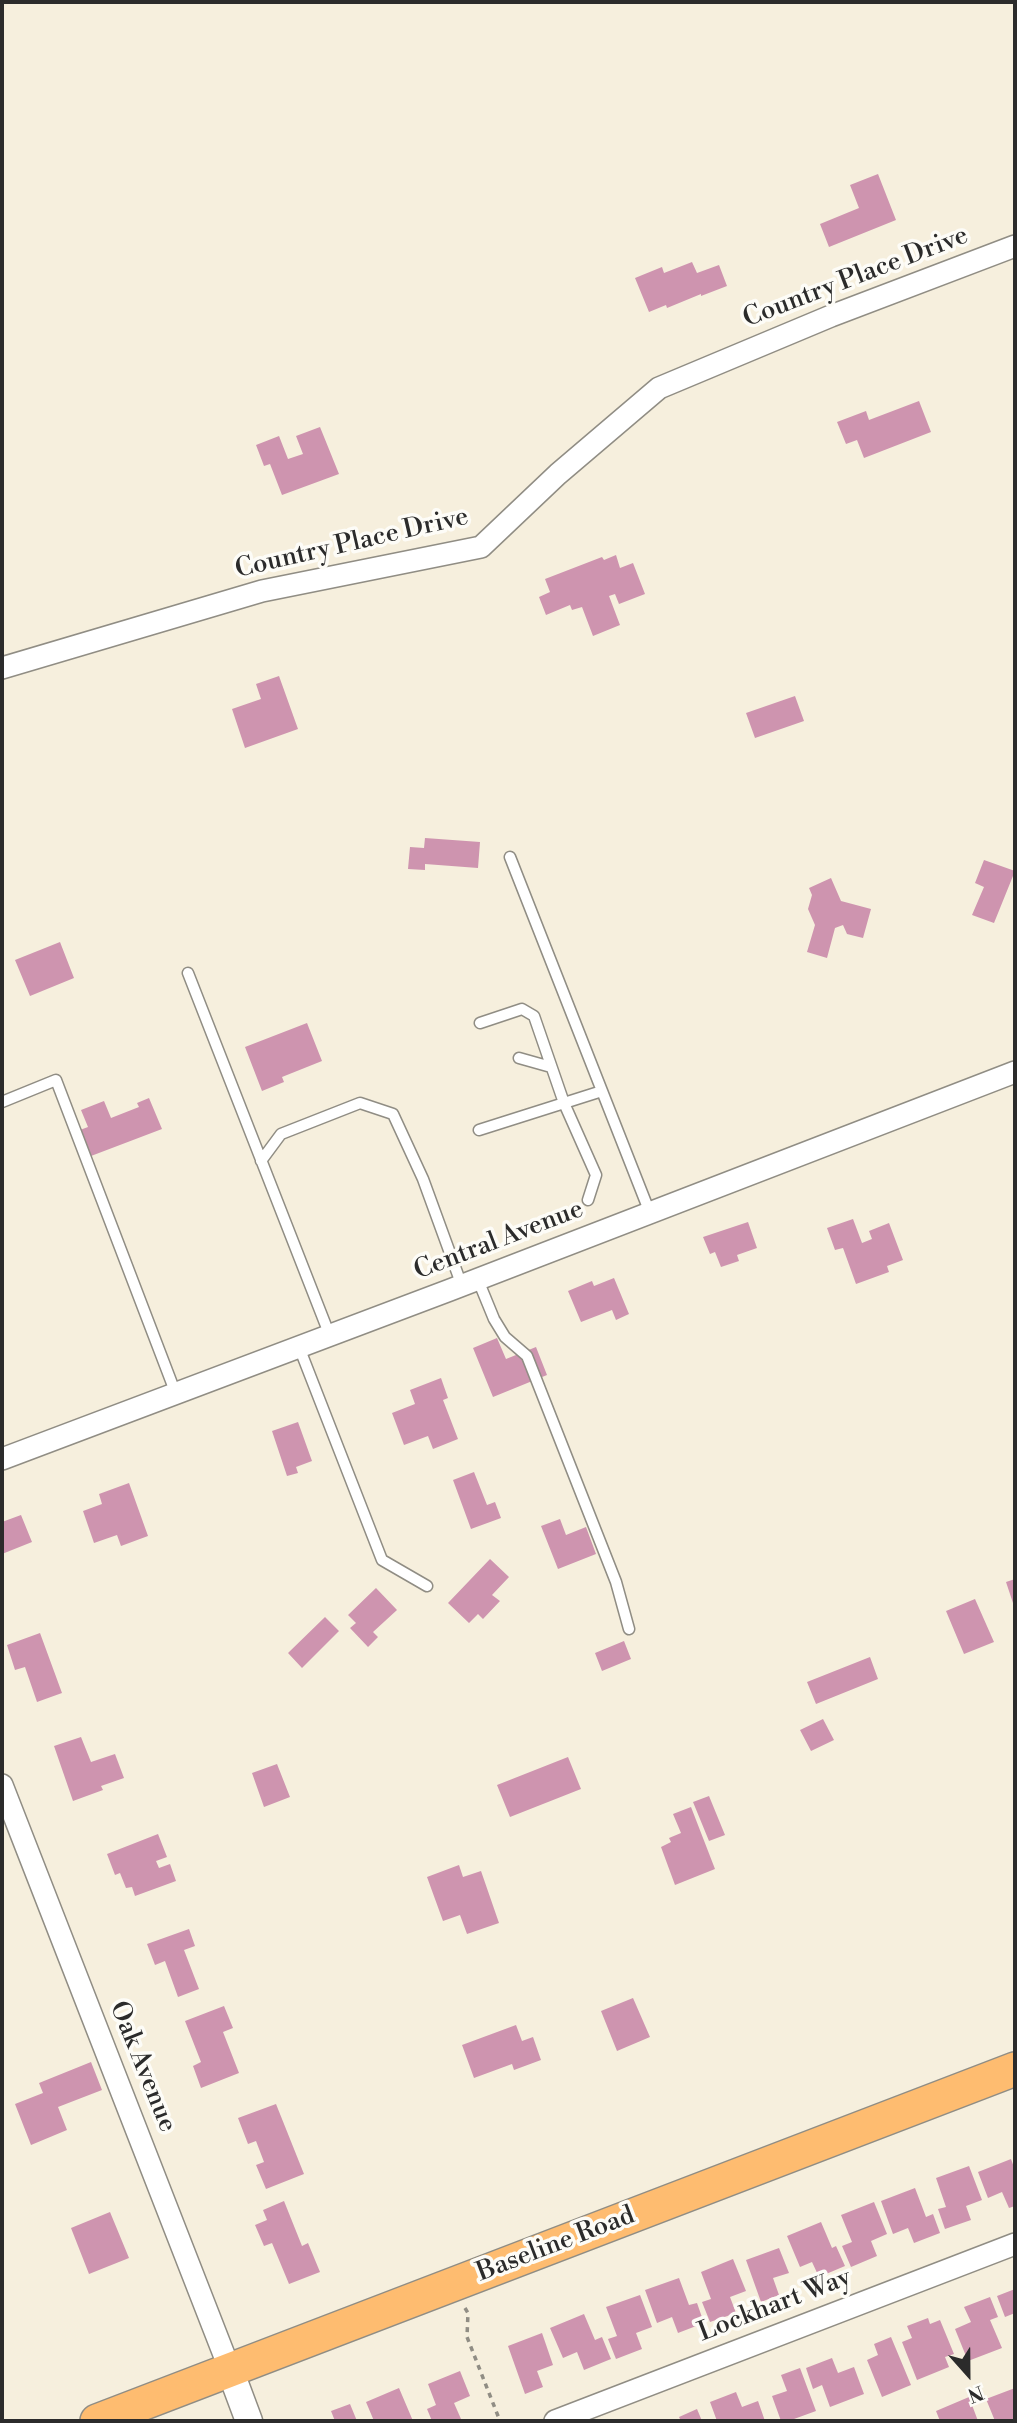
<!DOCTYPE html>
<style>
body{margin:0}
#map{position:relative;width:1017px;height:2423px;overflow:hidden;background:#f6efdd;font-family:"Libre Bodoni",serif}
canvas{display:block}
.frame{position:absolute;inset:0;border:4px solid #2b2b2b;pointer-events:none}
.north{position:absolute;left:933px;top:2339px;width:70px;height:70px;-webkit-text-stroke:5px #fdfcf7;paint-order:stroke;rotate:159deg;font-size:19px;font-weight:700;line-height:28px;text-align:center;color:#2b2b2b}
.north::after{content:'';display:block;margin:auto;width:24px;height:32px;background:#2b2b2b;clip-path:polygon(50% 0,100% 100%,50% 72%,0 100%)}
</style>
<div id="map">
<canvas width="1017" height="2423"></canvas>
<div class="frame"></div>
<div class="north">N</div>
</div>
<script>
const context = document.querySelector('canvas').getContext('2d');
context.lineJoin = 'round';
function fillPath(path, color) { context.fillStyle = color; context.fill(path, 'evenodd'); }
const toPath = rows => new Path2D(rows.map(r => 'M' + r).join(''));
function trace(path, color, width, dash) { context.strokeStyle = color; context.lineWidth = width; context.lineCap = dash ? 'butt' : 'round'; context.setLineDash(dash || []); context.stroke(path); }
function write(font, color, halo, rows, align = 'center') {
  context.font = font + ' "Libre Bodoni",serif'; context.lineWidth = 7; context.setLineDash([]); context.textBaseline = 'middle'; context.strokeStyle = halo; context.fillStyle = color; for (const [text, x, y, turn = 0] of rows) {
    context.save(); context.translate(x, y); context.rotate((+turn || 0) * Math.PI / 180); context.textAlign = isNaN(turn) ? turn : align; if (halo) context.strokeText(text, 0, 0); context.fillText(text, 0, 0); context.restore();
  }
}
const building = toPath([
 [878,174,896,220,829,247,820,224,859,208,850,185],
 [692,262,697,273,719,265,727,286,701,296,701,294,667,308,666,305,649,312,635,278,662,267,664,273],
 [919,401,931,432,864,458,857,440,846,444,837,422,866,411,869,420],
 [320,427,339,474,282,495,270,464,264,466,256,445,279,436,288,459,303,454,296,436],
 [616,555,620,568,633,563,645,594,619,604,615,594,609,596,620,625,593,636,582,607,572,610,570,605,546,615,539,597,550,592,545,579,602,557,604,560],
 [279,676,298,729,245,748,232,709,261,699,256,684],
 [795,696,804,721,755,738,746,713],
 [425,838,480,842,478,868,425,864,425,870,408,869,410,847,424,848],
 [984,860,1015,871,994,923,972,915,984,887,975,883],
 [831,878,841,901,871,909,863,938,847,934,843,925,835,928,827,958,807,952,815,925,808,909,812,895,809,888],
 [60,942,74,978,30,996,15,960],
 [307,1023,322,1061,282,1077,284,1082,262,1091,245,1047],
 [149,1098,162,1129,91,1156,80,1130,88,1127,81,1110,104,1101,111,1118,139,1107,137,1103],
 [853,1219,862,1243,872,1239,869,1231,889,1223,903,1260,887,1266,889,1272,856,1284,843,1248,835,1250,827,1228],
 [748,1222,757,1248,737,1255,739,1261,721,1267,715,1252,710,1254,703,1237],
 [614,1278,629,1314,616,1320,612,1310,581,1322,568,1291,592,1281,594,1286],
 [497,1338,506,1359,536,1347,547,1375,493,1397,473,1348],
 [441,1378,448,1398,443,1400,458,1439,433,1449,428,1436,404,1445,392,1413,415,1404,410,1390],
 [298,1422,312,1461,296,1467,298,1473,287,1476,272,1431],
 [474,1472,487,1505,495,1502,501,1518,471,1529,453,1480],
 [129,1483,148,1536,121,1546,117,1535,94,1543,83,1511,102,1504,99,1494],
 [21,1515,32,1542,2,1554,2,1522],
 [560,1519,566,1535,586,1527,596,1554,558,1569,541,1526],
 [490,1559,509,1577,492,1595,500,1601,483,1619,478,1614,469,1623,448,1603],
 [1015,1579,1015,1609,1006,1582],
 [376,1588,397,1610,373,1632,378,1637,368,1647,350,1628,356,1623,348,1615],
 [975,1599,994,1642,964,1654,946,1611],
 [325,1617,339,1631,302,1668,288,1653],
 [40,1633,62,1693,37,1702,25,1667,15,1670,7,1645],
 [624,1641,631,1659,602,1671,595,1653],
 [870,1657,878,1679,816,1704,807,1682],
 [823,1719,834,1740,811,1751,800,1730],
 [81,1737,91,1762,115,1754,124,1778,101,1786,103,1790,73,1801,54,1746],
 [568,1757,581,1789,510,1817,497,1785],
 [277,1764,290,1797,264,1807,252,1773],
 [709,1796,725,1835,709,1841,693,1802],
 [691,1807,715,1869,675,1885,661,1847,671,1842,669,1838,681,1833,673,1814],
 [158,1834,167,1857,156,1861,159,1868,170,1864,176,1881,135,1896,132,1887,126,1888,120,1873,115,1875,107,1854],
 [459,1865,463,1877,481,1871,499,1923,467,1934,460,1915,443,1921,427,1877],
 [189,1929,195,1946,184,1950,199,1989,178,1997,165,1961,155,1965,147,1944],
 [633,1998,650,2037,617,2051,601,2011],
 [224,2006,233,2028,223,2032,239,2073,201,2088,193,2066,201,2062,185,2021],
 [516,2025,522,2041,533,2037,541,2060,514,2070,512,2064,474,2078,462,2045],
 [91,2062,102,2090,58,2107,67,2130,31,2145,15,2104,43,2093,39,2083],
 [276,2104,304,2174,266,2189,256,2165,264,2162,256,2141,248,2144,238,2118],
 [1011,2159,1015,2170,1015,2206,1009,2208,1002,2192,988,2198,978,2172],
 [969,2166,982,2200,966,2206,971,2220,945,2229,938,2209,946,2207,936,2178],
 [915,2188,926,2217,933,2214,940,2233,914,2243,908,2228,893,2234,881,2201],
 [284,2201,302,2246,308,2243,320,2272,289,2284,272,2243,264,2246,255,2225,267,2220,263,2210],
 [874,2202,887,2234,871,2241,877,2256,851,2267,842,2246,852,2242,841,2215],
 [110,2212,129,2258,89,2274,71,2228],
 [821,2222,832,2248,836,2246,845,2266,819,2277,812,2262,800,2267,787,2236],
 [779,2248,789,2273,773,2278,779,2295,761,2302,746,2260],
 [733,2259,746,2291,730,2297,736,2313,710,2322,702,2302,711,2299,701,2272],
 [679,2278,689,2305,697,2303,704,2323,678,2333,672,2317,657,2323,645,2290],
 [1015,2289,1015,2313,1005,2317,997,2296],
 [640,2295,652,2327,636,2333,642,2349,616,2359,608,2339,617,2336,606,2307],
 [990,2297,998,2317,990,2320,1002,2348,968,2361,955,2329,971,2322,964,2307],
 [584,2314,595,2340,602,2337,611,2359,584,2370,577,2352,563,2358,550,2328],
 [928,2318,930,2324,940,2320,954,2354,945,2357,949,2367,917,2380,902,2342,912,2338,907,2326],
 [542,2333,553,2365,537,2371,543,2387,525,2394,508,2346],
 [891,2337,911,2385,882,2397,867,2360,878,2355,874,2344],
 [832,2358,838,2373,854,2367,864,2394,830,2407,822,2385,813,2389,806,2368],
 [800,2368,816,2411,794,2419,795,2421,781,2421,772,2396,787,2391,781,2375],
 [460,2371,470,2396,454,2403,461,2419,455,2421,432,2421,427,2409,436,2405,428,2384],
 [399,2388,413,2421,374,2421,366,2402],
 [1015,2388,1015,2421,995,2421,986,2399],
 [736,2392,742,2407,758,2401,765,2421,727,2421,726,2419,717,2421,710,2402],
 [969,2397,978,2421,940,2421,936,2411],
 [350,2404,357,2421,335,2421,331,2411],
 [697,2409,702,2421,681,2421,679,2417]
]);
const path = toPath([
 [465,2308,468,2313,467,2337,500,2421]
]);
const service = toPath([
 [510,857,650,1213],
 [188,973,330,1336],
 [480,1023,522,1009,534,1016,564,1103,596,1175,588,1200],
 [519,1058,551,1067],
 [2,1102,56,1080,176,1394],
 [479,1130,602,1091],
 [261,1161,281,1134,360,1103,393,1114,423,1179,462,1286],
 [478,1280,494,1319,505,1337,527,1356,616,1582,629,1629],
 [299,1347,382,1560,427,1586]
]);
const minor = toPath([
 [2,668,262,591,481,547,558,474,659,388,831,316,1015,246],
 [2,1459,450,1290,1015,1072],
 [2,1785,230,2370],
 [555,2421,1015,2244]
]);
const tertiary = toPath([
 [230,2370,249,2421]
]);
const primary = toPath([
 [97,2421,1015,2069]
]);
const streetNames = [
 ["Country Place Drive",856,278,-21],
 ["Country Place Drive",352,544,-13],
 ["Central Avenue",499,1241,-21],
 ["Oak Avenue",142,2067,68],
 ["Baseline Road",556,2245,-21],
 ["Lockhart Way",775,2306,-21]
];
fillPath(building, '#ce94af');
trace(service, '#908d84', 13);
trace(minor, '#908d84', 24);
trace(tertiary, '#908d84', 29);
trace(primary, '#908d84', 36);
trace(path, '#908d84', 3.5, [5, 5]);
trace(service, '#fff', 10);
trace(minor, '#fff', 21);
trace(tertiary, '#fff', 26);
trace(primary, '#febc70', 33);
write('26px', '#2b2b2b', '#fdfcf7', streetNames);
</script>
